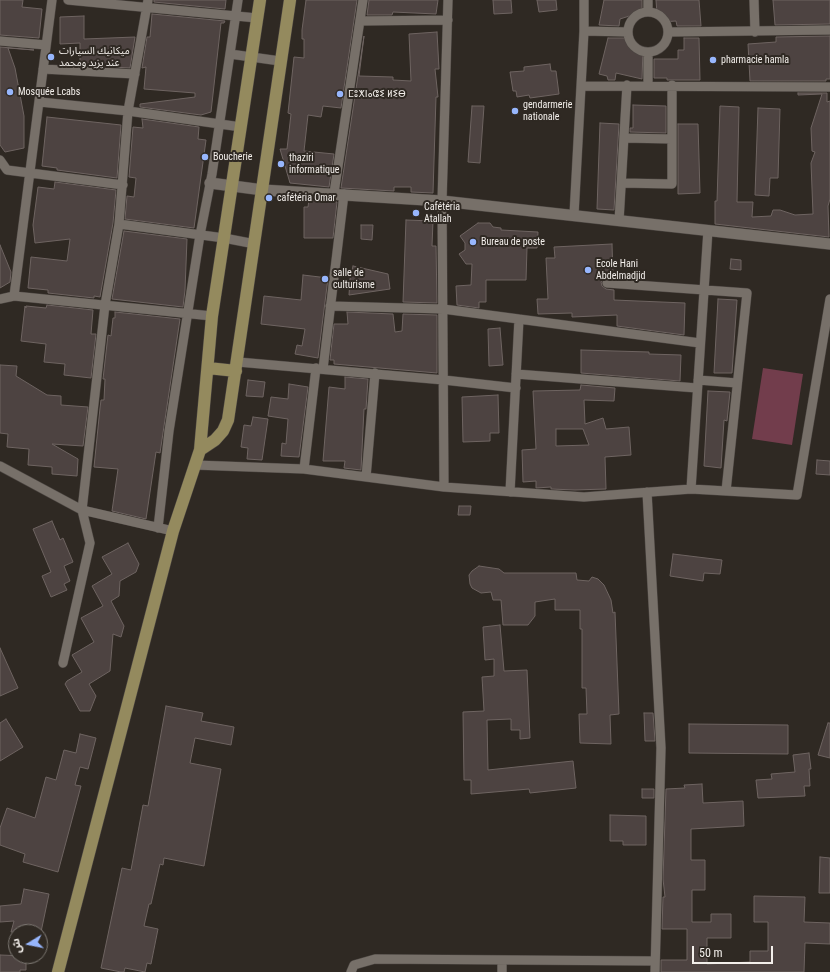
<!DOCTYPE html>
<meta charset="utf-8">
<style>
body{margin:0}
#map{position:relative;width:830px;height:972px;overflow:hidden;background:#2f2923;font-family:"Roboto Condensed","Noto Sans Arabic",sans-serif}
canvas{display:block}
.north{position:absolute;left:8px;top:924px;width:40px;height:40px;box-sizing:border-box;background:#2f2923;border:1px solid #7d7873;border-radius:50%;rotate:260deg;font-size:11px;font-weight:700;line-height:16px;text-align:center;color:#f3efeb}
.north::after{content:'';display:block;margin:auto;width:14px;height:18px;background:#97b6fd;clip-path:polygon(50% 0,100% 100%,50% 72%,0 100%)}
.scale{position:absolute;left:692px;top:946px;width:81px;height:18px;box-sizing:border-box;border:2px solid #f3efeb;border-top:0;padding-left:5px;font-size:12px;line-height:14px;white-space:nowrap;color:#f3efeb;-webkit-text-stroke:3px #2f2923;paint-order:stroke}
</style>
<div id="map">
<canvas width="830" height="972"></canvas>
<div class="north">ش</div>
<div class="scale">50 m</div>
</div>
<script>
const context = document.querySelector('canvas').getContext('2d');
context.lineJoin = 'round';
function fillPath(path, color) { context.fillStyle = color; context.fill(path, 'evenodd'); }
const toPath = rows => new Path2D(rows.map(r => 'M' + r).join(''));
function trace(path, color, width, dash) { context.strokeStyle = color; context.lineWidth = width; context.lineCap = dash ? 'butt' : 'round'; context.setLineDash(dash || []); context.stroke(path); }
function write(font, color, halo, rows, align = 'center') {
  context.font = font + ' "Roboto Condensed","Noto Sans Arabic","Noto Sans Tifinagh",sans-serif'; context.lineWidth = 4; context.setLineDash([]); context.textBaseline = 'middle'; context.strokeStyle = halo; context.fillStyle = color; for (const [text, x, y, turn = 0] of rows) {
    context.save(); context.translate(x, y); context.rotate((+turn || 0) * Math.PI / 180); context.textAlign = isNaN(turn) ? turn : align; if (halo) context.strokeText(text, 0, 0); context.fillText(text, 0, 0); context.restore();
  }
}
const green = toPath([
 [763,368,803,374,792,445,752,439]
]);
const building = toPath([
 [0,0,23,0,22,7,42,9,39,38,0,35,0,0],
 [154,0,226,0,225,9,154,2,154,0],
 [306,0,357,0,341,108,323,106,321,117,308,115,304,151,334,154,329,187,290,183,280,149,287,149,291,114,288,113,294,57,304,58,304,39,302,39,302,30,306,0],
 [369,0,438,0,436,14,393,12,392,15,367,15,369,0],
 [493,0,511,0,512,13,494,14,493,0],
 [537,0,556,0,557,10,539,12,537,0],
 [604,0,642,0,642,12,620,19,619,26,599,25,604,0],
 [656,0,699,0,701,26,677,26,676,21,661,22,660,13,657,14,656,0],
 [773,0,830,0,830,24,775,25,773,0],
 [152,14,225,21,224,23,221,23,211,112,201,115,140,107,140,104,195,97,195,93,144,89,146,67,142,68,147,37,150,37,152,14],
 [84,16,84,39,135,37,130,68,80,65,80,43,60,44,60,17,84,16],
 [437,32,439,69,435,69,438,97,436,97,433,193,411,192,411,187,394,187,394,191,341,188,364,36,359,76,393,77,393,80,411,81,409,34,437,32],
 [830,36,830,79,826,79,826,81,750,81,748,44,776,42,776,37,830,36],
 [608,38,629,38,632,47,643,49,642,79,616,73,615,80,608,80,607,76,599,74,608,38],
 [684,38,699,38,700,80,667,80,667,78,654,78,654,59,678,59,678,50,684,50,684,38],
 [0,47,34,50,8,48,15,68,24,116,24,148,5,152,0,145,0,47],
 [550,64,551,71,556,71,559,94,530,98,529,95,517,97,516,91,513,91,510,72,524,71,524,67,550,64],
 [798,93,827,93,827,102,830,101,830,199,828,206,829,237,715,224,715,201,717,201,720,106,739,107,737,202,753,202,752,217,771,216,773,210,780,210,795,215,813,214,811,163,815,152,812,151,811,128,822,94,798,95,798,93],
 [633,105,666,106,666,133,630,132,630,128,633,128,633,105],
 [472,106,484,106,480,163,468,162,472,106],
 [758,108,780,109,778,178,770,178,769,196,755,195,758,108],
 [47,117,121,125,117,178,57,170,57,168,42,166,47,117],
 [142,119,199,127,198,139,206,140,194,228,125,219,127,196,134,197,136,178,129,177,133,127,143,128,142,119],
 [600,123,619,124,614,210,597,209,600,123],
 [678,124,698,124,700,193,678,194,678,124],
 [55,182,116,190,113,223,100,297,94,296,94,298,48,293,48,290,28,288,31,257,67,261,70,239,35,243,33,225,38,187,54,189,55,182],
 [309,200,337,202,333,238,304,238,304,207,308,207,309,200],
 [406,220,433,221,432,246,436,246,437,303,403,302,406,220],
 [478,223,490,223,493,227,501,228,501,230,538,232,537,248,527,248,526,280,486,280,486,302,479,302,479,308,457,305,456,286,471,285,472,264,466,264,459,254,465,250,465,243,460,236,478,223],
 [361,225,373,225,372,240,361,239,361,225],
 [124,231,187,239,185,290,183,307,112,299,124,231],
 [612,244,613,277,604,278,601,282,602,286,606,289,614,290,614,300,685,303,684,335,617,326,617,315,572,317,572,313,538,314,537,299,548,299,546,258,555,258,554,247,612,244],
 [0,245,11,272,10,282,0,288,0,245],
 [731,259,741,260,741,270,730,269,731,259],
 [353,266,388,274,390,289,349,295,350,279,353,266],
 [303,275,328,278,318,358,295,354,297,345,302,346,305,329,261,324,264,296,301,300,303,275],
 [718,299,737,300,732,373,714,373,718,299],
 [47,305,93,310,91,334,96,334,91,378,64,375,65,364,44,362,46,344,21,341,25,306,26,308,26,306,46,308,47,305],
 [115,312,180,319,160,453,156,452,146,519,112,511,118,469,94,467,100,408,101,400,104,400,105,379,103,379,108,335,111,336,113,318,115,318,115,312],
 [347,312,393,314,395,332,402,331,403,314,437,315,437,373,334,364,334,360,330,360,334,324,348,324,347,312],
 [500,328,503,365,489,366,488,329,500,328],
 [581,350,649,352,649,354,681,355,680,381,581,373,581,350],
 [0,365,17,366,16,376,47,395,61,396,61,405,88,407,83,446,52,444,78,459,77,476,52,474,52,467,28,465,29,449,7,447,8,434,0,433,0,365],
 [345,377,368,379,366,409,364,409,361,470,344,468,345,461,323,461,329,387,345,389,345,377],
 [248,380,265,382,263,397,246,396,248,380],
 [289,384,308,387,299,457,281,456,282,443,286,444,288,419,268,416,271,397,288,399,289,384],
 [581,385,615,388,614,401,584,400,585,424,603,418,606,429,629,427,631,455,605,457,606,489,575,490,551,489,551,487,536,488,536,481,523,482,522,450,536,449,533,391,580,390,581,385],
 [556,429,583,429,589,445,556,446,556,429],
 [708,391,730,392,727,421,724,420,721,468,704,466,708,391],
 [498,395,499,433,490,433,490,441,463,442,462,397,498,395],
 [253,417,268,419,262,460,247,459,248,448,241,447,244,425,251,426,253,417],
 [817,460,830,461,830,475,816,474,817,460],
 [459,506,471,506,470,515,458,515,459,506],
 [52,521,60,540,63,538,73,562,64,566,70,581,64,584,67,590,51,597,42,576,51,572,33,529,52,521],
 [128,543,139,564,136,572,120,581,119,596,111,601,124,626,121,637,113,634,110,671,89,684,96,696,90,711,80,711,65,684,67,681,82,672,72,655,94,642,81,618,103,606,92,586,112,574,102,557,128,543],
 [673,554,722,560,720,574,704,573,703,581,670,576,673,554],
 [479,566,499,569,504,573,576,573,577,580,589,581,592,577,598,579,604,585,611,600,613,613,615,612,619,714,610,715,611,744,580,743,579,714,587,714,586,688,582,688,582,629,580,629,580,610,555,610,555,599,535,602,535,616,528,625,503,625,501,600,493,600,491,592,481,593,472,588,470,584,469,575,472,571,479,566],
 [500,625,504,671,527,670,530,738,520,739,520,730,511,730,511,719,487,720,488,770,573,761,576,788,530,793,529,789,471,794,471,780,464,780,463,712,484,711,482,677,494,676,494,659,485,660,483,627,500,625],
 [0,648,18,688,0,696,0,648],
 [166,706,203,713,201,721,234,727,231,745,195,738,190,763,221,769,204,866,164,858,163,865,160,864,151,904,149,904,144,926,158,929,151,964,147,963,145,972,125,968,124,972,121,972,101,968,122,868,131,870,143,805,148,806,166,706],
 [644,713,653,713,655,741,645,741,644,713],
 [6,719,23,747,0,761,0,723,6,719],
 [828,723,830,723,830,758,818,755,828,723],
 [689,724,788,725,788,754,689,753,689,724],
 [80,734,96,738,88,769,80,767,75,785,81,786,58,872,23,862,25,854,0,845,0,828,7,808,35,818,46,777,56,780,64,750,76,753,80,734],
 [809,753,811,769,809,769,810,786,804,786,805,796,758,798,756,780,772,779,771,774,795,772,793,755,809,753],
 [702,784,703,803,743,801,744,826,691,829,691,860,705,860,705,890,692,890,692,922,711,922,711,914,731,914,731,938,707,938,707,964,750,962,750,951,768,951,768,922,754,922,754,896,805,897,804,922,830,923,830,944,805,943,804,972,661,972,661,960,687,960,687,929,662,929,663,897,665,897,663,879,666,789,685,788,684,785,702,784],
 [642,789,654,789,654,798,642,798,642,789],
 [610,815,646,816,646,845,623,845,623,841,610,841,610,815],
 [820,857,830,858,830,893,819,893,820,857],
 [24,889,49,894,41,932,11,932,14,921,0,922,0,906,21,904,24,889],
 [0,955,26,956,26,970,20,970,20,972,0,972,0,955]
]);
const minor = toPath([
 [68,0,257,18],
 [648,0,648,11],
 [754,0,755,32],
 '628 32a20 20 0 1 1 40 0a20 20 0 1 1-40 0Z',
 [360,21,448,20],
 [584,31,584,0],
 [669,32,830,30],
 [0,41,46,45],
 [648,52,648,85],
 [230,54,280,61],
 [43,69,135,74],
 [582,86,830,87],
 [40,102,128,111,241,127],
 [624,138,672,139],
 [0,160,7,170,123,185],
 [622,183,672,184,672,85],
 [334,193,363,0],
 [574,215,584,31,628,32],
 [619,221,627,85],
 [119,224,224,238,255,244],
 [607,283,747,293,726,491],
 [14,296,52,0],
 [0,299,14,296,212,316],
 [330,306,443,309,700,343],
 [238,362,444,380,516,388],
 [323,369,344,194],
 [516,374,697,388],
 [698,380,737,383],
 [195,465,304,469,444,487,584,497,691,489,797,495,830,299],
 [0,466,82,510,173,531],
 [304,469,316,368],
 [366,477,375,373],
 [444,487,442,201,448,0],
 [691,489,708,230],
 [510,492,519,319],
 [647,492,661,748,655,972],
 [158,528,169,431,200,235,212,174,238,0],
 [63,663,90,543,82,510,105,305,119,224,128,111,148,0],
 [502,960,502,972],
 [351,972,354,965,375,959,655,961]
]);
const tertiary = toPath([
 [210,183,263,190,442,201,830,244]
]);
const primary = toPath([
 [208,368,236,371],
 [200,450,215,440,223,431,228,420,290,0],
 [58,972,173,531,200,450,212,316,260,0]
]);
const markers = [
 [51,57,4,"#97b6fd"],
 [713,60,4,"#97b6fd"],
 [10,92,4,"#97b6fd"],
 [340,94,4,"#97b6fd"],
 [515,111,4,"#97b6fd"],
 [205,157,4,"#97b6fd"],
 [281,164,4,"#97b6fd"],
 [269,198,4,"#97b6fd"],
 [416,213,4,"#97b6fd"],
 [473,242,4,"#97b6fd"],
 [588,270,4,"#97b6fd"],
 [325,279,4,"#97b6fd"]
];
const poiNames = [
 ["ميكانيك السيارات",59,51],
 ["عند يزيد ومحمد",59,63],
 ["pharmacie hamla",721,60],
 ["Mosquée Lcabs",18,92],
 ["ⵎⵓⵅⵏⴰⵛⵉ ⵍⵉⴱ",348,94],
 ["gendarmerie",523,105],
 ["nationale",523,117],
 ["Boucherie",213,157],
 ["thaziri",289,158],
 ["informatique",289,170],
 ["cafétéria Omar",277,198],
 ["Cafétéria",424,207],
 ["Atallah",424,219],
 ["Bureau de poste",481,242],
 ["Ecole Hani",596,264],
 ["Abdelmadjid",596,276],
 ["salle de",333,273],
 ["culturisme",333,285]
];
fillPath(green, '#723d4c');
fillPath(building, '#4d4341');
trace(building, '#6e6461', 1);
trace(minor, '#4c4642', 10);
trace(tertiary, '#4c4642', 12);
trace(primary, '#4c4642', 13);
trace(minor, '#777069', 9);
trace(tertiary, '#777069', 11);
trace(primary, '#948a5e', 12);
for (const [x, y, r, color] of markers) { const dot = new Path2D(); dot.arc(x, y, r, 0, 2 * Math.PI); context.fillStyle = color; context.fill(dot); trace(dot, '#2f2923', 1.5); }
write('10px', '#f3efeb', '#2f2923', poiNames, 'left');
</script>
